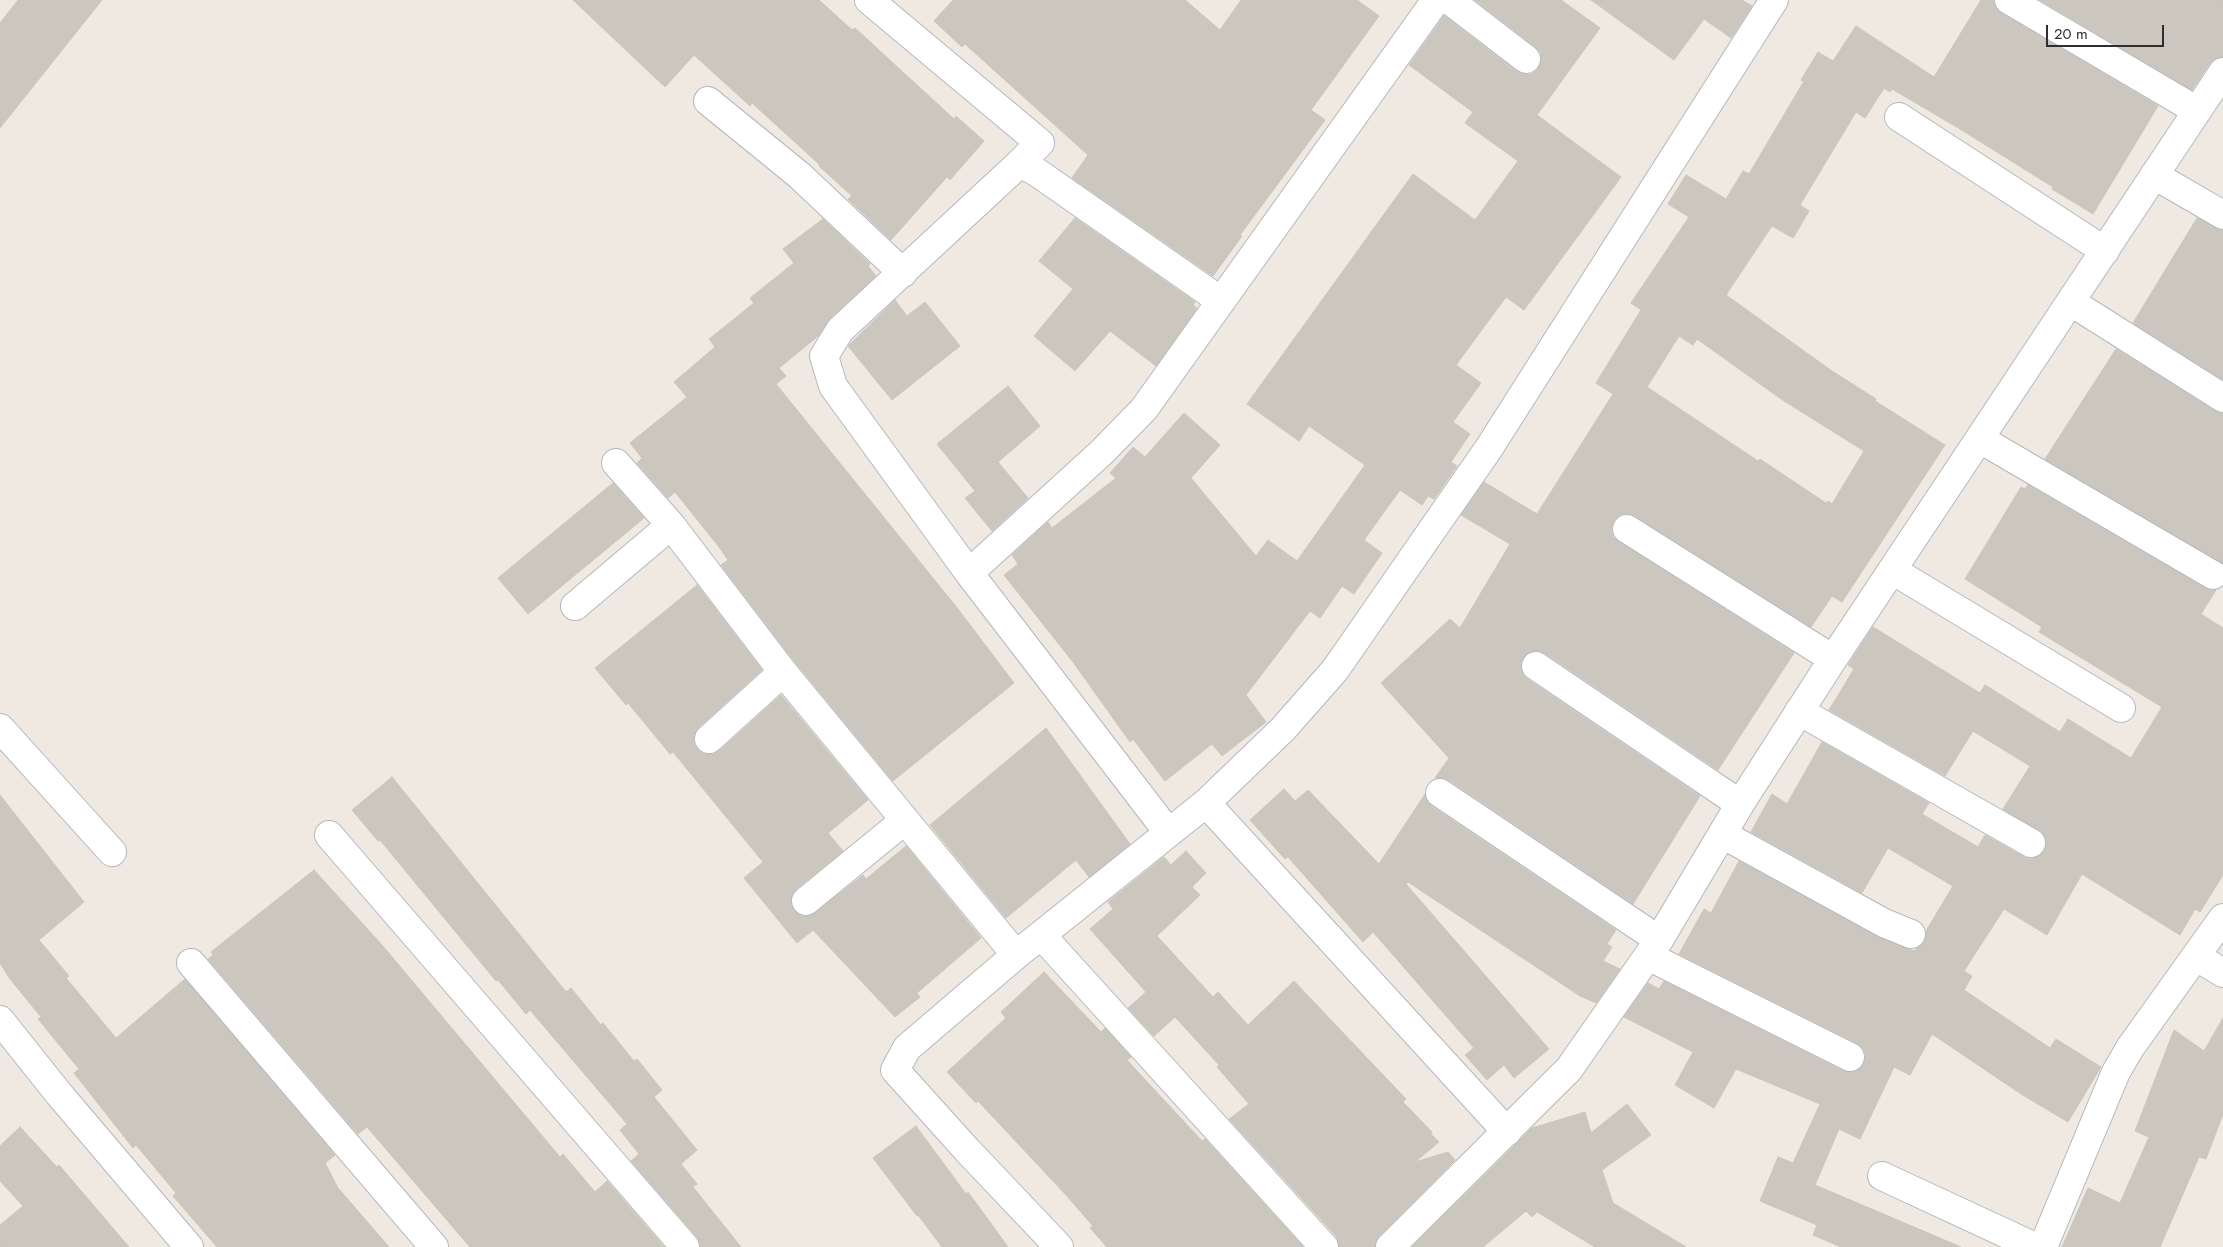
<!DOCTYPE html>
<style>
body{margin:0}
#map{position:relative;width:2223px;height:1247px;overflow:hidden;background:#efe9e1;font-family:Jost,sans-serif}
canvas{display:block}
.scale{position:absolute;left:2046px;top:25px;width:118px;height:22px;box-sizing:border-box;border:2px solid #2e2e2e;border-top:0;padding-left:6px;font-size:15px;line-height:18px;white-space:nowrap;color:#2e2e2e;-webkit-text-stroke:4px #fff;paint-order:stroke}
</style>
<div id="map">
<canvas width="2223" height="1247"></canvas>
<div class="scale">20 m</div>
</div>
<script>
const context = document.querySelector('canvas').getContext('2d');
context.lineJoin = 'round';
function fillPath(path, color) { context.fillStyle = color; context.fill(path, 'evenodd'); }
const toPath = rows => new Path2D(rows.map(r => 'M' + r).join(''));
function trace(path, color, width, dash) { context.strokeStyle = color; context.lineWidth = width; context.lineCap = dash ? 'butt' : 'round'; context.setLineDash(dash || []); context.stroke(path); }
const building = toPath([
 [18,0,102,0,0,128,0,23,18,0],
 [573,0,819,0,852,30,855,28,954,119,956,116,984,141,950,180,947,177,891,240,848,199,852,196,819,166,820,165,752,103,750,106,694,55,665,87,573,0],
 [953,0,1185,0,1220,30,1241,0,1357,0,1379,16,1311,110,1325,120,1240,235,1242,236,1213,276,1072,178,1088,155,965,44,962,47,934,21,953,0],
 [1475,0,1561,0,1600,28,1537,115,1621,177,1524,310,1506,297,1456,365,1481,383,1453,422,1470,434,1451,462,1457,466,1434,499,1428,496,1422,505,1400,490,1364,540,1382,553,1354,594,1342,586,1320,618,1310,611,1246,695,1266,722,1222,756,1212,744,1165,781,1133,739,1130,742,1073,662,1004,575,1018,564,1012,555,1048,522,1052,528,1116,478,1110,473,1133,447,1145,457,1184,413,1220,445,1191,478,1256,556,1268,540,1297,561,1365,465,1309,426,1299,441,1247,404,1413,174,1475,220,1518,161,1465,123,1473,112,1409,65,1444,16,1517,72,1524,74,1532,74,1538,69,1541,61,1541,53,1536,47,1475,0],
 [1591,0,1742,0,1752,6,1731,38,1704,19,1674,60,1591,0],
 [1981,0,1993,0,1996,8,2001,13,2158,106,2093,214,2052,189,2053,187,1960,129,1892,89,1890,92,1884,88,1865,118,1856,112,1800,205,1809,211,1793,238,1772,226,1726,295,1832,371,1876,399,1875,401,1945,445,1842,602,1832,596,1811,627,1635,516,1627,513,1619,515,1614,520,1611,529,1613,537,1619,542,1794,653,1718,770,1545,653,1538,651,1530,652,1523,658,1521,664,1522,672,1527,679,1700,796,1633,904,1449,780,1435,778,1449,758,1381,683,1450,619,1460,628,1510,544,1461,515,1484,482,1537,514,1613,394,1596,383,1641,310,1631,303,1689,217,1668,204,1686,175,1726,199,1743,171,1749,174,1804,81,1801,80,1818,52,1833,61,1856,26,1934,77,1981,0],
 [1679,336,1693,345,1697,339,1781,399,1864,451,1832,504,1828,501,1826,503,1760,459,1758,461,1647,387,1679,336],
 [2040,0,2223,0,2223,57,2216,58,2210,63,2192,90,2040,0],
 [1075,218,1195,302,1193,305,1197,308,1156,366,1110,331,1075,371,1034,336,1073,289,1039,261,1075,218],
 [2197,218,2223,231,2223,380,2133,323,2197,218],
 [823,219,870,264,868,266,876,276,829,319,818,336,779,368,786,376,776,384,958,609,1014,683,893,781,795,662,721,565,728,560,719,547,675,492,668,498,637,463,642,458,630,443,687,397,674,382,715,347,709,339,754,303,750,298,794,263,783,249,823,219],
 [895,300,907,316,925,302,960,346,892,400,848,346,895,300],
 [2116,349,2215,411,2223,414,2223,564,2045,459,2116,349],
 [1008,386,1040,426,998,462,1028,498,992,531,965,498,975,491,937,444,1008,386],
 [613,483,644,518,528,614,498,578,613,483],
 [2028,485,2205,588,2216,590,2201,614,2223,628,2223,875,2200,912,2195,909,2180,935,2082,874,2047,935,2004,909,1964,971,1972,976,1964,990,2050,1048,2056,1039,2101,1067,2068,1122,2021,1094,1932,1034,1910,1075,1894,1067,1860,1139,1839,1129,1815,1185,1961,1247,1841,1247,1813,1235,1817,1225,1760,1201,1778,1157,1793,1163,1820,1104,1736,1069,1714,1108,1675,1085,1693,1052,1624,1017,1648,983,1659,989,1664,981,1843,1071,1851,1072,1858,1070,1864,1064,1866,1056,1863,1048,1857,1043,1679,954,1704,909,1711,913,1739,861,1878,937,1914,951,1925,940,1926,931,1953,886,1888,848,1862,893,1751,832,1772,794,1787,804,1822,742,1929,803,1922,814,1978,847,1985,835,2024,857,2032,859,2039,856,2044,851,2047,842,2044,835,2003,809,2030,766,1973,731,1945,776,1829,710,1854,669,1848,665,1873,627,1980,693,1985,685,2060,732,2068,719,2131,758,2162,707,2039,632,2042,627,1965,579,2021,487,2025,489,2028,485],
 [697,585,762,670,698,728,694,735,694,743,697,749,705,754,713,754,719,751,781,695,868,800,828,833,843,851,796,889,792,895,791,903,794,910,801,916,808,916,815,913,863,875,866,879,906,846,981,938,917,993,920,997,895,1017,813,930,797,943,744,878,763,862,673,752,670,754,628,703,626,705,595,668,697,585],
 [1046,728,1130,844,1089,877,1076,860,1006,918,930,825,1046,728],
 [392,777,566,992,571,988,601,1025,603,1023,634,1061,637,1059,662,1090,654,1097,697,1150,681,1164,697,1184,693,1187,741,1247,700,1247,697,1237,631,1161,639,1154,620,1130,627,1124,530,1010,526,1014,498,980,496,981,380,840,378,841,352,810,392,777],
 [1284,789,1295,801,1308,790,1379,864,1425,794,1431,806,1616,930,1607,944,1612,947,1603,961,1620,969,1596,1003,1580,996,1408,882,1406,884,1549,1049,1514,1078,1504,1065,1487,1080,1465,1055,1474,1048,1373,932,1363,942,1288,857,1285,859,1250,820,1284,789],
 [0,795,84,902,39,940,69,976,66,978,116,1038,185,979,335,1155,325,1163,338,1188,389,1247,217,1247,173,1196,176,1193,136,1145,133,1148,74,1073,79,1069,38,1019,41,1017,10,979,0,963,0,795],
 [1186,851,1206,873,1192,887,1200,895,1157,936,1213,997,1218,992,1248,1025,1294,981,1406,1099,1403,1102,1432,1132,1431,1134,1439,1142,1415,1162,1448,1152,1455,1160,1379,1236,1375,1247,1339,1247,1336,1236,1229,1119,1249,1104,1217,1067,1219,1065,1175,1017,1154,1036,1128,1008,1146,992,1090,929,1113,909,1108,902,1164,857,1171,865,1186,851],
 [314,870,382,945,560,1157,563,1154,595,1192,607,1181,664,1247,470,1247,367,1127,358,1134,208,959,213,955,211,952,314,870],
 [1044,972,1101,1032,1105,1028,1131,1057,1127,1060,1137,1071,1202,1141,1205,1139,1303,1247,1107,1247,1090,1228,1093,1226,1066,1195,978,1101,976,1103,947,1072,1006,1018,1001,1012,1044,972],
 [2223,1018,2223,1114,2206,1159,2199,1157,2160,1247,2062,1247,2088,1188,2120,1203,2149,1137,2135,1131,2174,1030,2204,1051,2223,1018],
 [1627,1104,1651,1135,1602,1170,1613,1203,1686,1247,1595,1247,1537,1212,1532,1217,1526,1211,1483,1247,1412,1247,1532,1128,1585,1112,1591,1133,1627,1104],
 [916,1126,966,1194,968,1192,1008,1247,942,1247,918,1215,917,1216,873,1158,916,1126],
 [20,1127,57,1167,59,1165,129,1247,0,1247,0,1225,23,1206,0,1181,0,1146,20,1127]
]);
const minor = toPath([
 [869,0,1040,143,1020,163],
 [1449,0,1526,59],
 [2009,0,2196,110],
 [708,101,799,175,903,273],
 [1899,117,2105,251],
 [2154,175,2223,215],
 [2071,302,2223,398],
 [1980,439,2213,575],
 [616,463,671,525,783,672,1016,955],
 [1627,529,1833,659],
 [1892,570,2121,708],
 [969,573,1102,452,1144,409,1436,0],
 [575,606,671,525],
 [1536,666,1740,804],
 [1799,711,2031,843],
 [0,728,112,852],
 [709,739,783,672],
 [1440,793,1659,940],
 [1206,803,1507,1132],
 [1168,832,969,573,833,386,824,356,840,330,1020,163,1038,173,1221,301],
 [1722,834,1884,923,1911,934],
 [329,835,685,1247],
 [806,901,905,820],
 [1042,936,1324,1247],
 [1648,956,1850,1057],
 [2197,957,2223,973],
 [191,963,434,1247],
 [0,1020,59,1094,189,1247],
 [1882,1176,2035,1247],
 [1059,1247,967,1150,895,1070,907,1048,1016,955,1206,803,1283,729,1335,670,1489,448,1774,0],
 [1390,1247,1569,1069,1659,940,1740,804,1833,659,2223,72],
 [2043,1247,2116,1072,2130,1048,2223,918]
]);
fillPath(building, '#cbc7bf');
trace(building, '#cbc5ba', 1);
trace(minor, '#b4b7c1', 30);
trace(minor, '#fff', 28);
</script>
